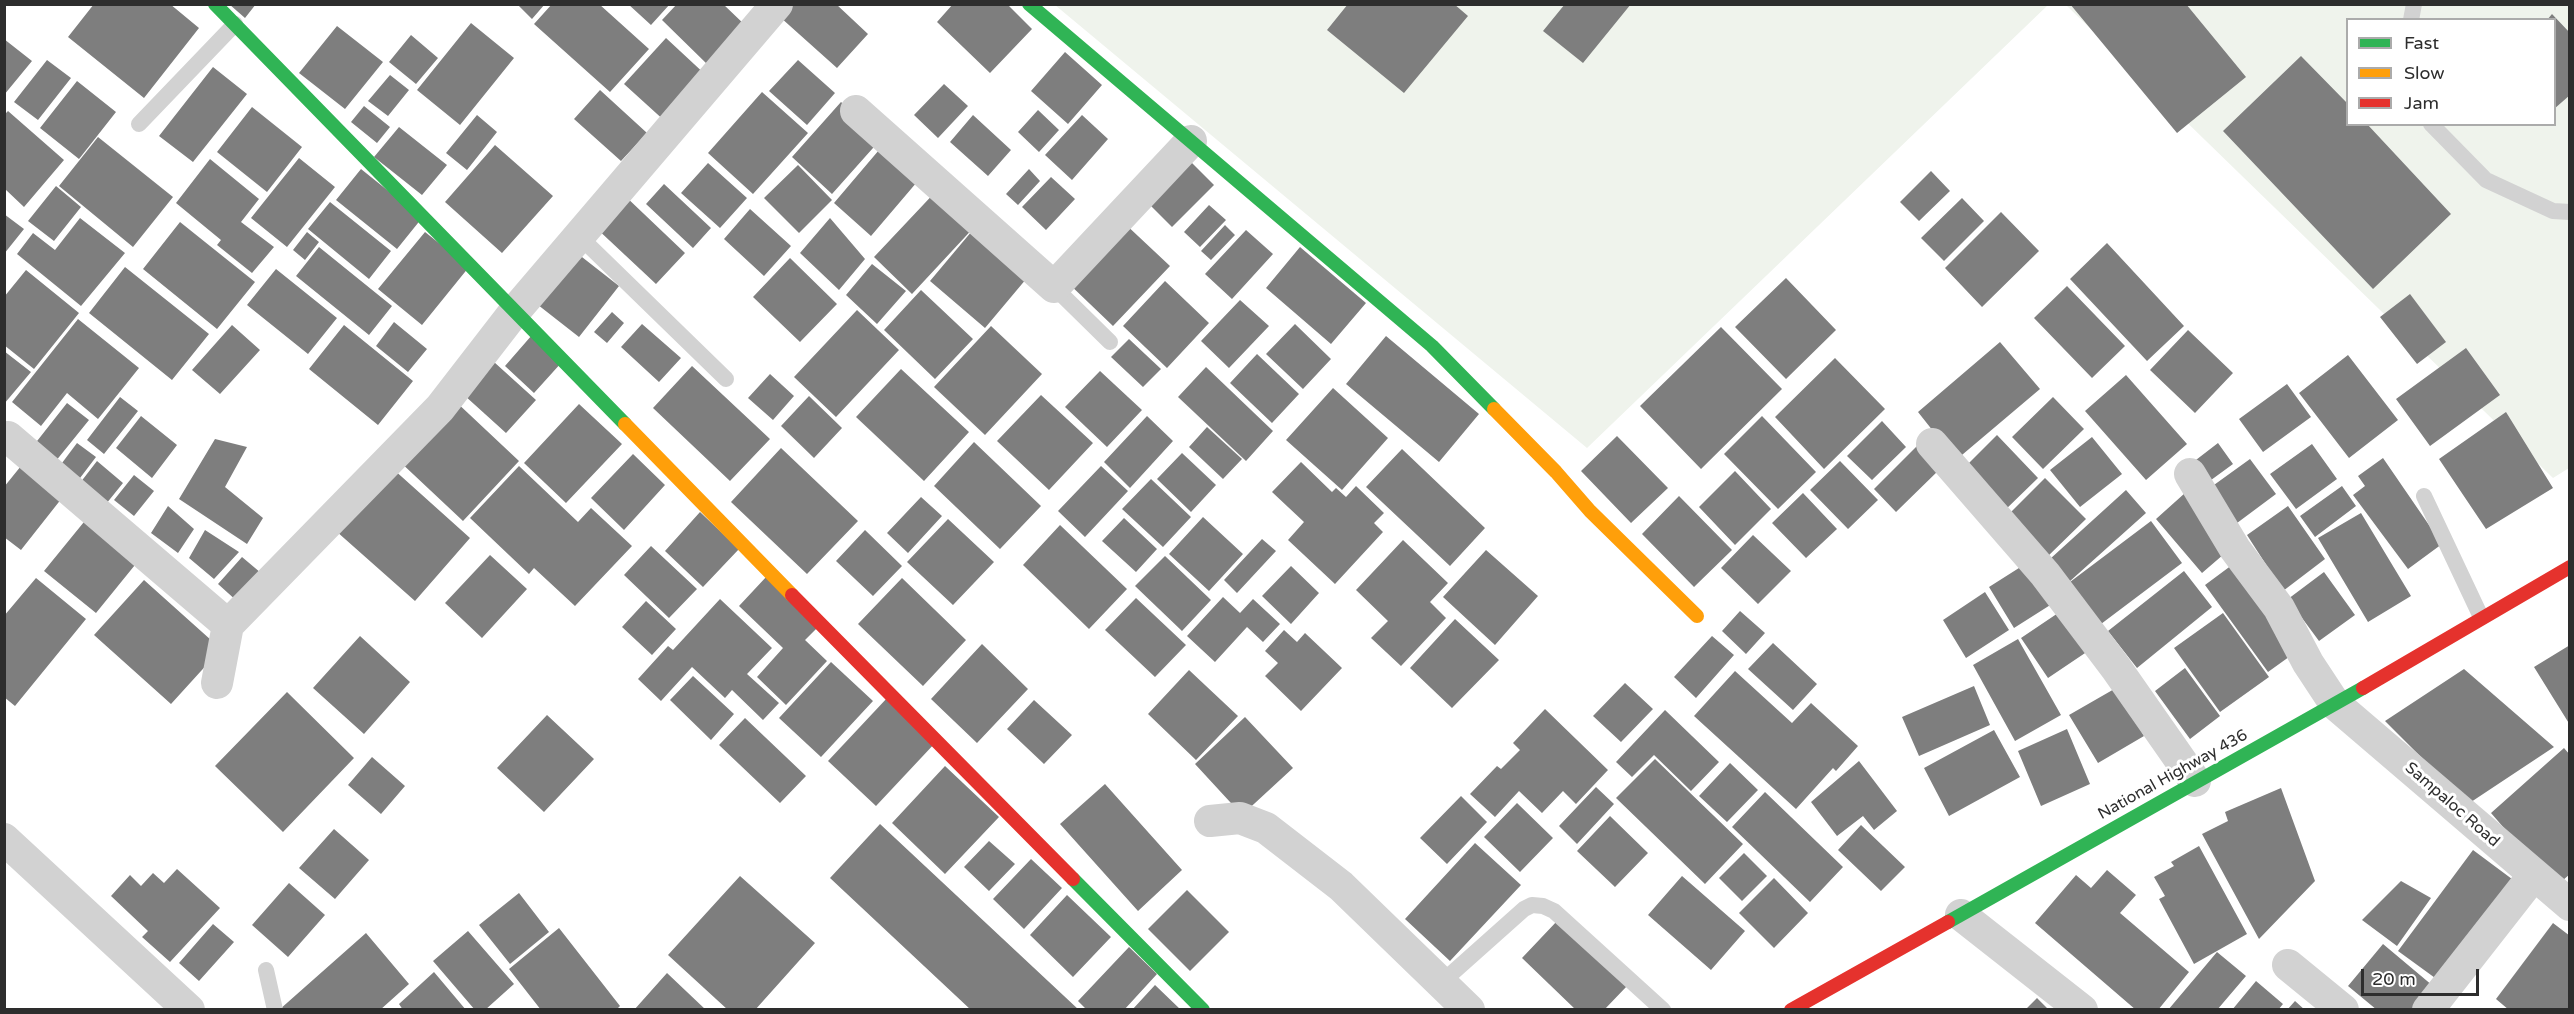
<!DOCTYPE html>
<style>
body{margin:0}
#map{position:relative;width:2574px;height:1014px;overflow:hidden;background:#fff;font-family:"Varela Round",sans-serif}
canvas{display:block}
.frame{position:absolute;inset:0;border:6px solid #2d2d2d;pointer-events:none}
.legend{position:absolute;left:2346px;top:18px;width:210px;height:108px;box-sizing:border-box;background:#fff;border:2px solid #ababab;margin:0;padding:8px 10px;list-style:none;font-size:18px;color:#2d2d2d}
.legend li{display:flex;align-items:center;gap:12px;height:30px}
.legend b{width:30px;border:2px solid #ababab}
.scale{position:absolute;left:2361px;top:969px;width:118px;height:27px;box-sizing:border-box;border:3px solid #2d2d2d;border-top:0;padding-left:8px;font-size:18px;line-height:21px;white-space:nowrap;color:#2d2d2d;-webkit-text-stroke:4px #fff;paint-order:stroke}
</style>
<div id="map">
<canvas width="2574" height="1014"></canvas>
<div class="frame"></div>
<ul class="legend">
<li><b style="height:8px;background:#30b455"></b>Fast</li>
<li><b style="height:8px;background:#ff9f0a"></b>Slow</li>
<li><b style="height:8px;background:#e5322d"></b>Jam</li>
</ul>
<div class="scale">20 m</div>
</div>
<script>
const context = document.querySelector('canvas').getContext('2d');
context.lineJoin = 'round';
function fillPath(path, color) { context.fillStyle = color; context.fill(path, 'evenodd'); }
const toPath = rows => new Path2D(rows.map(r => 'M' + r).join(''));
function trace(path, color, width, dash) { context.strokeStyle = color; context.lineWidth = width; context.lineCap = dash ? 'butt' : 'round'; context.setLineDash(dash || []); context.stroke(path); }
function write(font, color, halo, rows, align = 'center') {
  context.font = font + ' "Varela Round",sans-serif'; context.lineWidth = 6; context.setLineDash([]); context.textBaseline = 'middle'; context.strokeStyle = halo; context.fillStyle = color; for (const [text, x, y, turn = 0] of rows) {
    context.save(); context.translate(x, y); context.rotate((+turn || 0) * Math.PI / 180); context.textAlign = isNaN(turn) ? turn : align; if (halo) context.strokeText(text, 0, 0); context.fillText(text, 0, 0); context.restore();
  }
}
const green = toPath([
 [1055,5,2048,5,1587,448],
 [2066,5,2569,5,2569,468,2553,478],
 [2348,20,2554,20,2554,124,2348,124]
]);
const building = toPath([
 [94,4,170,4,199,28,144,98,68,37],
 [229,4,256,4,245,18],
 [517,4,545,4,532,19],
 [552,4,599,4,649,49,610,92,534,24],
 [628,4,670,4,651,25],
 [677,4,723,4,746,26,708,65,662,20],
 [792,4,836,4,868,34,837,68,780,17],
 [953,4,1007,4,1032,29,990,73,937,22],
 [1348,4,1454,4,1468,16,1404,93,1327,30],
 [1565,4,1631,4,1583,63,1543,31],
 [2070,4,2186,4,2246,77,2177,133],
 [2552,14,2570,33,2570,95,2554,109,2554,20,2547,20],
 [471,23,514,58,460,125,417,90],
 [337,26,383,62,345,109,299,73],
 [411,35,438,58,416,84,389,62],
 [666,38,708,77,667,123,624,84],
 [4,39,32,61,4,95],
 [1065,52,1102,85,1068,124,1031,91],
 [2301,56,2348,104,2348,124,2367,124,2451,214,2373,289,2223,131],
 [47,60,71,78,38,120,14,102],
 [798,60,835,93,807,125,769,91],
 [213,67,247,94,193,162,159,136],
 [390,75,409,90,388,116,368,101],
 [77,81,116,112,79,159,40,128],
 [944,84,968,106,938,138,914,115],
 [600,90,647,133,621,161,574,119],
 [762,92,808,133,753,194,708,153],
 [841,102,881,139,832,194,792,157],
 [364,106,390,127,377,143,351,122],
 [252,107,302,147,267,192,217,152],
 [1038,110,1059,130,1039,152,1018,132],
 [8,111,64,160,24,207,5,189,5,114],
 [477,115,497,132,467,170,446,153],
 [973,115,1011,150,988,176,950,142],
 [1082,115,1108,139,1072,180,1045,155],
 [399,127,447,165,422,195,374,157],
 [98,137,173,197,133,247,59,186],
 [495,145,553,196,502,253,445,202],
 [879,150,917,182,871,236,834,203],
 [1185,156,1214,185,1172,227,1143,198],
 [299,158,335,187,287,247,251,218],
 [210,159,259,199,241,222,274,247,252,273,217,245,221,240,176,203],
 [708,163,747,198,720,228,681,193],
 [798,165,832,200,799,233,764,198],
 [361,169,422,218,397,249,336,200],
 [1029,169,1040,181,1018,205,1006,194],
 [1931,171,1950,191,1919,221,1900,202],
 [1051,177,1075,199,1046,230,1022,207],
 [664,184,711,228,693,248,646,204],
 [56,186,81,207,54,241,28,221],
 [940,187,978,223,912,294,874,257],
 [623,194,685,253,656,284,594,226],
 [1962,198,1984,221,1944,261,1921,238],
 [330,202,391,251,369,279,308,229],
 [1209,205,1226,220,1200,247,1184,232],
 [750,209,791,246,764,276,724,239],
 [2001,212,2039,251,1982,307,1945,268],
 [4,214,24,229,4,254],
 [80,218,125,253,81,306,17,254,33,233,55,250],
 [830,218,865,259,839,290,800,253],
 [1122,221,1170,266,1113,326,1066,281],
 [180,222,255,282,217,329,143,269],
 [977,225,1032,272,985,328,930,281],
 [1225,225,1235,235,1211,260,1201,251],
 [1246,230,1273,254,1232,299,1205,274],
 [307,232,319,242,305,260,293,250],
 [425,232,469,267,422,325,378,289],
 [2107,243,2184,326,2147,361,2070,279],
 [319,247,392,306,369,335,296,276],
 [1300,247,1366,303,1331,344,1266,288],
 [573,250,619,286,579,337,533,301],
 [790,258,837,304,800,342,753,297],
 [872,264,906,291,877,324,846,295],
 [125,267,209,334,172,380,89,313],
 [276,269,337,318,308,354,247,305],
 [26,270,79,313,34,369,4,345,4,297],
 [1786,278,1836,330,1786,379,1735,327],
 [1165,281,1209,323,1167,368,1123,326],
 [2067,286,2125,346,2092,378,2034,318],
 [921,290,973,339,935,379,884,330],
 [2410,294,2446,342,2417,364,2380,317],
 [1240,300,1269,326,1229,368,1201,341],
 [857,310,899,350,836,417,794,377],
 [612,312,624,323,607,343,594,332],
 [78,319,139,368,98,419,67,393,41,426,12,402],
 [394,322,427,349,408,372,376,346],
 [642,324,681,358,659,382,621,347],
 [1295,324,1331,359,1303,389,1266,354],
 [232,325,260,350,220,394,192,370],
 [344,325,413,381,378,425,309,369],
 [991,326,1042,374,985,435,934,387],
 [1721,327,1782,389,1701,469,1640,406],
 [2188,330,2233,373,2195,413,2150,370],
 [532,335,562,362,534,393,505,366],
 [1386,336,1479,414,1439,462,1346,384],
 [1129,339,1161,369,1143,387,1111,357],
 [2000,342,2040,389,1956,460,1918,412],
 [2466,348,2500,395,2430,446,2396,399],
 [4,351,31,372,4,404],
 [1257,354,1299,394,1272,423,1230,383],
 [2348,355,2398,420,2349,458,2299,393],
 [1835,358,1885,409,1824,469,1775,417],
 [494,362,536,400,506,433,464,395],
 [692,366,770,439,730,481,653,408],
 [1206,367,1273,431,1246,461,1178,397],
 [901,369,969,432,924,481,856,417],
 [1100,371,1142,410,1107,447,1065,407],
 [770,374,794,396,773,420,748,398],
 [2126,375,2187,444,2146,480,2085,411],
 [2287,384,2311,417,2263,452,2239,419],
 [1333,388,1388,438,1342,490,1286,440],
 [1041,395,1093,443,1049,490,997,441],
 [809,396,842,428,814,458,781,426],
 [120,397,138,411,104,454,87,440],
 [2053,397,2084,429,2043,469,2012,437],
 [453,399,519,461,463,521,397,459],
 [67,403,89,420,51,467,30,450],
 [579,404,622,444,566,503,524,463],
 [2506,412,2553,488,2486,529,2439,459],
 [141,416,177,445,152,478,116,448],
 [1147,416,1173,441,1130,488,1104,462],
 [1762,416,1816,472,1778,509,1724,454],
 [1882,421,1906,447,1872,480,1847,456],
 [1207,427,1242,459,1223,479,1189,447],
 [1997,435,2038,478,2002,513,1961,471],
 [1617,436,1668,488,1631,523,1581,471],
 [2092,437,2122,474,2080,507,2050,470],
 [215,439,247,447,225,487,263,518,247,544,179,499],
 [974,442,1041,506,1000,549,934,486],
 [77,443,96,457,77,482,59,467],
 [2218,443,2233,464,2207,483,2192,463],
 [2312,444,2337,479,2296,509,2270,474],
 [1918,445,1941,468,1896,512,1874,489],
 [781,448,858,521,807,574,731,502],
 [1402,449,1485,528,1450,566,1366,487],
 [1182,453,1216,485,1191,512,1157,479],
 [633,454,665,485,624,530,591,498],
 [2383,458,2442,544,2408,569,2353,495,2365,486,2358,476],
 [2250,459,2276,494,2233,526,2207,490],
 [97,461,123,483,106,504,80,483],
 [1840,461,1878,500,1848,529,1810,490],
 [1301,462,1332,492,1336,488,1346,497,1356,486,1384,513,1374,523,1383,532,1335,584,1288,540,1304,522,1272,492],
 [21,466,62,498,21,550,4,537,4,487],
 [519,466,578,522,591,508,632,546,575,606,534,568,529,574,470,518],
 [1101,466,1128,491,1085,537,1058,511],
 [392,468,470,538,415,601,336,531],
 [1735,471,1771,509,1735,545,1699,507],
 [134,475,154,491,134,516,114,500],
 [2045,478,2086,519,2046,558,2006,517],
 [1151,479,1191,517,1163,547,1122,509],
 [2342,486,2356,506,2315,537,2300,516],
 [2126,490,2146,513,2069,582,2050,559],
 [1803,493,1837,529,1806,558,1772,523],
 [2185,493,2231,548,2202,573,2156,519],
 [1679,496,1732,550,1694,587,1642,534],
 [921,497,942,516,908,553,887,533],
 [168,506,194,529,178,553,151,533],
 [2288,506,2325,559,2283,591,2247,535],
 [700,512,739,549,703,587,665,551],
 [2361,513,2411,596,2368,622,2318,538],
 [88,517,139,560,96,613,44,571],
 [1203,517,1243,554,1209,591,1169,554],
 [1124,518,1157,549,1136,572,1102,541],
 [948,519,994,562,953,605,907,562],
 [2151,521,2182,563,2101,624,2070,582],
 [1060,525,1127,589,1089,629,1023,565],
 [205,530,239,552,214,579,189,558],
 [865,530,902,566,873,596,836,561],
 [1753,535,1791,571,1758,604,1721,568],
 [1262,539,1276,551,1237,593,1224,580],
 [1403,540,1448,583,1430,602,1446,618,1401,666,1371,638,1388,621,1356,590],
 [651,546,697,589,669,618,624,575],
 [1486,550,1538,596,1495,645,1443,597],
 [490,555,527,589,482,638,445,603],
 [1165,556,1211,600,1182,631,1135,586],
 [242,557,261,573,238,602,218,584],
 [2030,561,2055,602,2014,628,1989,587],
 [2236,562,2300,649,2268,672,2205,585],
 [1291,566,1319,593,1291,624,1262,596],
 [2184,571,2212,607,2137,668,2108,631],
 [2324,572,2355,615,2319,641,2288,599],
 [767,576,819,626,805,640,827,661,786,705,757,677,783,648,739,606],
 [36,578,86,619,15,706,4,697,4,616],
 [902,578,966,640,923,686,858,624],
 [144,580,221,649,171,704,94,635],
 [1985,592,2009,630,1966,658,1943,620],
 [1223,597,1240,613,1253,599,1280,624,1263,642,1247,627,1215,662,1187,636],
 [1136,598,1186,645,1155,677,1105,630],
 [720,599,772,648,747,674,779,703,763,720,732,690,725,698,692,667,661,701,638,679,668,646,673,650],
 [646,601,676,629,652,655,622,627],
 [2067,607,2094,647,2048,678,2021,638],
 [1740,611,1765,633,1746,654,1722,631],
 [2223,613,2269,677,2220,712,2174,648],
 [1455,619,1499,660,1452,708,1410,668],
 [1284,630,1297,642,1305,633,1342,668,1301,711,1265,676,1278,663,1265,651],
 [360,636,410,682,364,734,313,688],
 [1712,636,1734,655,1696,698,1674,677],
 [2018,639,2061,715,2015,741,1973,665],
 [1773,643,1817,684,1793,710,1748,669],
 [982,644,1028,689,977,743,931,699],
 [2570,645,2570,725,2534,667],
 [831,662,873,701,821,757,779,718],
 [2185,668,2220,716,2190,739,2155,691],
 [2464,669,2554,747,2468,804,2385,721],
 [1189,670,1238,716,1196,760,1148,714],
 [1735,671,1792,723,1811,703,1858,746,1836,771,1833,768,1796,809,1694,716],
 [693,676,734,714,711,740,670,700],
 [1625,683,1653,709,1621,742,1593,716],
 [1974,686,1990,725,1919,756,1902,717],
 [2116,688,2144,736,2098,763,2069,715],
 [287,692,354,758,283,832,215,766],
 [888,697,936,742,876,806,828,761],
 [1034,700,1072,735,1044,764,1007,729],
 [1545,709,1608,770,1576,804,1563,791,1542,813,1519,791,1495,817,1470,794,1497,766,1501,769,1520,750,1513,743],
 [1665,710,1719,762,1691,791,1654,755,1632,777,1616,762],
 [547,715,594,759,544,812,497,768],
 [1245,717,1293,768,1242,815,1195,764],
 [745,718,806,776,780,803,719,745],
 [2067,729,2090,784,2041,806,2018,751],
 [1994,730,2020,777,1949,816,1924,768],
 [2564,748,2570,755,2570,874,2555,887,2491,813],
 [372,757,405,786,381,814,348,785],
 [1655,759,1743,844,1705,884,1616,798],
 [1859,761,1897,811,1874,830,1863,816,1837,836,1811,802],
 [1730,763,1758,790,1727,822,1699,796],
 [945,766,999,817,945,874,892,823],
 [1105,784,1182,870,1138,911,1060,824],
 [1596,787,1614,804,1577,844,1559,826],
 [2281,788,2315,881,2259,939,2202,834,2228,821,2225,812],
 [1765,792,1843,867,1810,902,1732,827],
 [1461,796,1487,822,1447,864,1420,838],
 [1517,803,1553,838,1520,872,1484,837],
 [1610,816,1648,853,1615,887,1577,851],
 [880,824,1079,1010,971,1010,830,878],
 [1861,825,1905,867,1881,891,1838,850],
 [334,829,369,860,335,899,299,868],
 [989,841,1015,864,989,891,964,867],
 [1475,843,1521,885,1450,961,1405,919],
 [2199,846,2247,934,2194,964,2159,899,2165,896,2154,877,2174,866,2171,862],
 [2473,850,2516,882,2442,983,2398,951],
 [1744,853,1767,876,1742,901,1719,878],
 [1031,859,1062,888,1024,929,993,899],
 [177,869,220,908,170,962,142,937,148,931,111,896,130,875,141,886,153,873,164,883],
 [2107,870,2136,895,2120,913,2189,972,2158,1010,2136,1010,2035,923,2076,875,2091,888],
 [740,876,815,943,755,1010,728,1010,668,955],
 [1682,876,1745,931,1711,970,1648,915],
 [1774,878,1808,913,1774,948,1739,913],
 [2401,881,2431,898,2397,946,2362,920],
 [289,883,325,915,288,957,252,925],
 [1187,890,1229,932,1190,971,1148,929],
 [519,893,549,932,510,964,479,925],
 [1067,895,1111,937,1073,977,1030,935],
 [1558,920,1627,986,1604,1010,1576,1010,1522,958],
 [2553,923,2570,936,2570,1010,2509,1010,2496,999],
 [213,924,234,942,199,981,179,963],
 [559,928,620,1006,616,1010,541,1010,509,969],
 [468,931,514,984,485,1010,475,1010,433,961],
 [366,933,409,984,380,1010,279,1010],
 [2383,944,2439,991,2424,1010,2377,1010,2348,986],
 [1129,947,1157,974,1124,1010,1087,1010,1078,1001],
 [2217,952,2246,976,2217,1010,2168,1010],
 [434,972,466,1010,403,1010,399,1004],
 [667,973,706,1010,634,1010],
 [2256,981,2283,1004,2278,1010,2232,1010],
 [1155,985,1181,1010,1132,1010],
 [2037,998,2049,1010,2025,1010],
 [2295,1001,2305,1010,2287,1010]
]);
const lane = toPath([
 [2411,20,2414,4],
 [139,124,235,24],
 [2431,124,2486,180,2553,211,2570,212],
 [579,236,726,379],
 [1054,287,1110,342],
 [2424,496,2481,617],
 [266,970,275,1010],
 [1441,983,1524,909,1532,905,1543,906,1554,911,1663,1010]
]);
const street = toPath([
 [856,111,1054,287,1191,141],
 [8,437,228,625],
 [1932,444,2045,574,2116,668,2195,781],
 [2190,474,2235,549,2279,608,2308,663,2335,704,2570,905],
 [217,683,228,625,440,408,515,311,777,4],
 [1210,821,1240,818,1266,828,1341,886,1469,1010],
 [4,839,189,1010],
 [1961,915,2082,1010],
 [2288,965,2343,1010],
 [2428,1010,2533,876]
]);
const fast = toPath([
 [215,4,625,424],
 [1029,4,1432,346,1494,409],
 [1073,879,1203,1010],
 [1948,922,2363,688]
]);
const slow = toPath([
 [1494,409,1556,472,1590,511,1697,616],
 [625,424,792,595]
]);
const jam = toPath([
 [792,595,1073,879],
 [2363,688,2570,567],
 [1791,1010,1948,922]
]);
const streetNames = [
 ["National Highway 436",2173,775,-29],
 ["Sampaloc Road",2452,805,41]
];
fillPath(green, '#eff3ec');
fillPath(building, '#7e7e7e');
trace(lane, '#d2d2d2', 16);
trace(street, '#d2d2d2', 32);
trace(fast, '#30b455', 14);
trace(slow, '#ff9f0a', 14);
trace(jam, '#e5322d', 14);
write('16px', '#2d2d2d', '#fff', streetNames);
</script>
